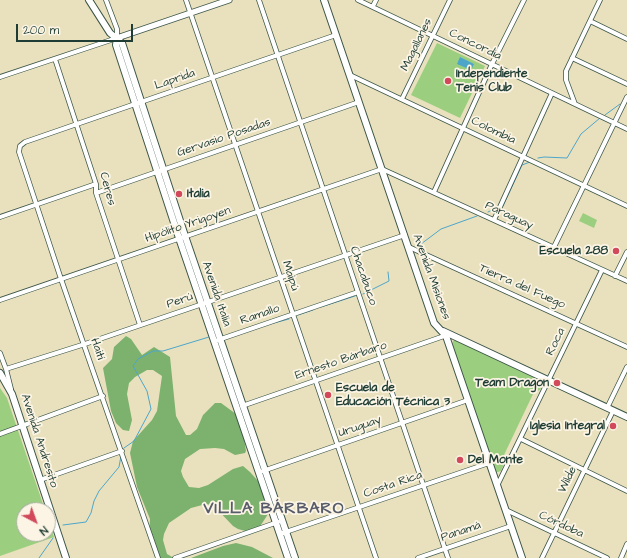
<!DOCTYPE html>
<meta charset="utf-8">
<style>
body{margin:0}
#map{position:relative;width:627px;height:558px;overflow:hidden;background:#e9e1bd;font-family:"Architects Daughter",sans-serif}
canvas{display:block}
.north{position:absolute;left:16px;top:502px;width:40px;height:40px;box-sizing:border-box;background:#fcf5e5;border:1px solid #a4ab9e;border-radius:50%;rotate:139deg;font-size:11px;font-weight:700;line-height:16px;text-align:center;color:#1f3d34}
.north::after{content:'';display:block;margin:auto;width:14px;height:18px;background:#d1495b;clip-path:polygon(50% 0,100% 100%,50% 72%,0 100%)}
.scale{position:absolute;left:16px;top:24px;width:117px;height:18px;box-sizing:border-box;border:2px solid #1f3d34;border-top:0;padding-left:5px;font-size:12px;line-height:14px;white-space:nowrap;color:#1f3d34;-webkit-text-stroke:3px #fcf5e5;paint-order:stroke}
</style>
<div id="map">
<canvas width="627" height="558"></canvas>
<div class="north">N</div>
<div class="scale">200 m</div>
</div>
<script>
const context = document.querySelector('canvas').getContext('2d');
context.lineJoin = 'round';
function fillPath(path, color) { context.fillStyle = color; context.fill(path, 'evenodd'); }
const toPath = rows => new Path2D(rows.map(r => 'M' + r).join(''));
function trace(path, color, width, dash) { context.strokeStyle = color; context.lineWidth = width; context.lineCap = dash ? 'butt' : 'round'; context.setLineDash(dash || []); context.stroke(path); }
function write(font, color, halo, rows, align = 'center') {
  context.font = font + ' "Architects Daughter",sans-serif'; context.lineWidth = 3.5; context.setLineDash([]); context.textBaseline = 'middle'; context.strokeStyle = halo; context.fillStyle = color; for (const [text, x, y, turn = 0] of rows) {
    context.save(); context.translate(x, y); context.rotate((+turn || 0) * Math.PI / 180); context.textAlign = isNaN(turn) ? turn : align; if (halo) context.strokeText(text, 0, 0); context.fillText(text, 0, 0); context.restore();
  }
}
const green = toPath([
 [437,43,485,66,460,118,411,95],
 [583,213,597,220,594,228,579,221],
 [457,339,541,381,542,385,540,390,534,392,504,455,506,459,501,471,498,472,495,472,452,345,453,341],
 [0,388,7,398,45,510,24,510,24,534,48,534,48,519,54,537,0,556]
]);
const forest = toPath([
 [126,336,131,339,142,355,154,347,170,357,176,416,186,435,190,435,197,429,203,415,215,403,221,403,236,414,243,432,246,451,245,453,235,455,224,449,215,448,200,449,185,459,181,471,183,477,189,487,199,488,208,485,233,469,243,466,250,472,266,490,270,511,259,528,249,532,238,529,233,526,214,506,206,504,191,508,169,523,164,534,163,540,167,554,174,558,159,558,149,539,150,519,137,487,130,453,133,441,152,420,157,411,162,376,153,370,147,370,135,377,129,383,127,394,132,420,129,431,123,430,116,423,111,411,103,368,112,359,114,347],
 [236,543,252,547,273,558,191,558,223,546]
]);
const water = toPath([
 [460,57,474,64,471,70,457,64]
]);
const stream = toPath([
 [605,115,620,104],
 [538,158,544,157,567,158,581,134,600,118],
 [503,206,522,165,530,162],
 [488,212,494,209],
 [418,250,421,244,441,229,477,216],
 [363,294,389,281,388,272],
 [321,307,355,296],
 [298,315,313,310],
 [270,324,289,319],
 [124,448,134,441,151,409,147,391,133,366,138,359,153,351,163,351,209,337],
 [63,525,86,522,91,513,94,501,99,491,119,467,121,456],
 [39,558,53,538]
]);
const minor = toPath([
 [186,0,376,558],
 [259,0,448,558],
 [358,0,627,129],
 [373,6,376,0],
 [590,21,627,39],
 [572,58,627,84],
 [55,59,96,184,96,193,140,325],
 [350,75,627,206],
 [0,77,117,38,117,29,106,0],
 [402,99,450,0],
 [575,104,566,80,566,71,600,0],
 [434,192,492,64,524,0],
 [96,193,359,102],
 [0,217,96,184],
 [494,220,552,93],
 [409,247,627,347],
 [554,247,627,97],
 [615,276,627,252],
 [0,300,382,169,627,281],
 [218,340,358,292],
 [0,353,6,369,11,389],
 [6,369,85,344,405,235],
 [242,406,447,335],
 [607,408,627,367],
 [0,434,103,396],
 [521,439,627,491],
 [263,471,468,400],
 [40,480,122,451],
 [497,486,602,270],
 [506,510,607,558],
 [280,534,489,463],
 [158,558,61,279,19,152,20,146,25,142,77,124,336,35],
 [175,558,278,522],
 [418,558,511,526],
 [542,558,613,411],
 [621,558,627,544]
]);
const tertiary = toPath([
 [117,38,229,0]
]);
const secondary = toPath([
 [89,0,110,33,122,43,185,236,295,558],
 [324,0,434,323,446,336,522,558],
 [117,38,116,45,179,238,288,558],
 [443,331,627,417],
 [0,373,12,394,66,558]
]);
const markers = [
 [448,81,4,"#d1495b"],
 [179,194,4,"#d1495b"],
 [616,251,4,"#d1495b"],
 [557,383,4,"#d1495b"],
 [328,395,4,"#d1495b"],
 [613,426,4,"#d1495b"],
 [460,460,4,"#d1495b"]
];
const streetNames = [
 ["Magallanes",417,45,-64],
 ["Concordia",475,45,26],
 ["Laprida",175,80,-19],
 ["Colombia",493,131,26],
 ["Gervasio Posadas",224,138,-19],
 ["Ceres",107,189,75],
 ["Paraguay",509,216,25],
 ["Hipólito Yrigoyen",188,225,-19],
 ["Maipú",290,276,71],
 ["Chacabuco",363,276,71],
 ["Avenida Misiones",431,277,70],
 ["Tierra del Fuego",522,287,24],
 ["Avenida Italia",216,294,71],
 ["Perú",180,301,-19],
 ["Ramallo",260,315,-19],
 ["Roca",556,342,-64],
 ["Haití",97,349,71],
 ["Ernesto Bárbaro",341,361,-19],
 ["Uruguay",360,427,-19],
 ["Avenida Andresito",39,441,72],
 ["Wilde",568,480,-64],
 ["Costa Rica",393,485,-19],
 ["Córdoba",561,525,25],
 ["Panamá",461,532,-19]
];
const poiNames = [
 ["Independiente",456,74],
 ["Tenis Club",456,88],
 ["Italia",187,194],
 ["Escuela 288",608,251,"right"],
 ["Team Dragon",549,383,"right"],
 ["Escuela de",336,388],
 ["Educación Técnica 3",336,402],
 ["Iglesia Integral",605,426,"right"],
 ["Del Monte",468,460]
];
const districtNames = [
 ["VILLA BÁRBARO",274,510]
];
fillPath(green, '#9bcf7f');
fillPath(forest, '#7cb26e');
fillPath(water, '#4da5ca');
trace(stream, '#4da5ca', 1);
trace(minor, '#3d5649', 5.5);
trace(tertiary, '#3d5649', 7);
trace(secondary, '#3d5649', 8);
trace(minor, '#fff', 4);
trace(tertiary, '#fff', 5.5);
trace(secondary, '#fff', 6);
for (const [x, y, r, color] of markers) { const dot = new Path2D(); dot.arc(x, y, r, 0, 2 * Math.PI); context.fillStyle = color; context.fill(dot); trace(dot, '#fcf5e5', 1.5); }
write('12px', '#1f3d34', '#fcf5e5', streetNames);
write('bold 12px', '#1f3d34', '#fcf5e5', poiNames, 'left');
context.letterSpacing = '1px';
write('bold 16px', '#565c6a', '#fcf5e5', districtNames);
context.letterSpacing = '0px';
</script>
